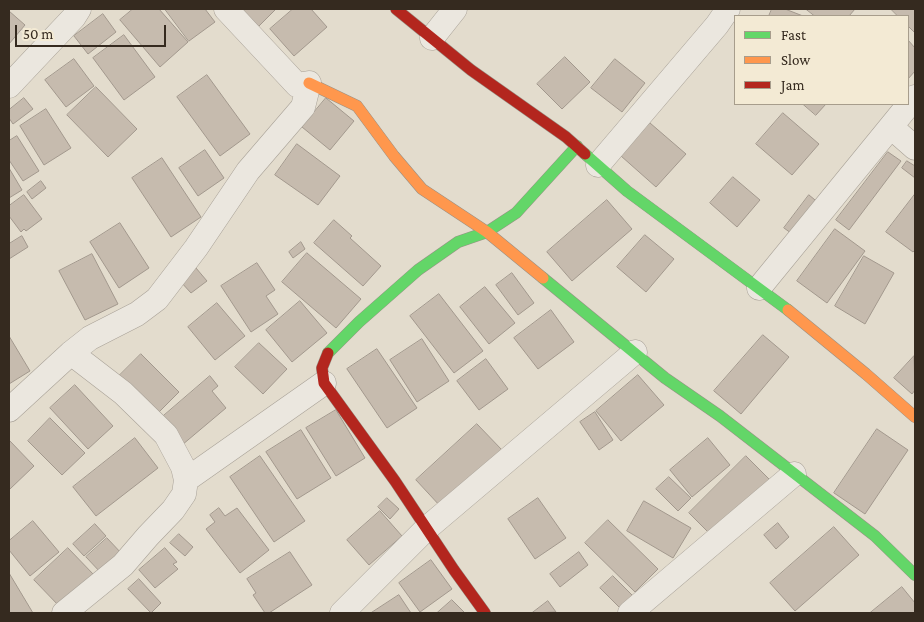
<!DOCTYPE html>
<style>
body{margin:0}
#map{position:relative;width:924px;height:622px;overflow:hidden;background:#e3dccd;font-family:"Crimson Pro",serif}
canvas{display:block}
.frame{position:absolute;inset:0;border:10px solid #352a1f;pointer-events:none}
.legend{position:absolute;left:734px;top:15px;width:175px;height:90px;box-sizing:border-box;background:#f3ead4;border:1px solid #a79d8c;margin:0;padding:6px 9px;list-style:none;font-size:15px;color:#352a1f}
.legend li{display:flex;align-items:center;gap:10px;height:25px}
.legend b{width:25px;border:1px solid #a79d8c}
.scale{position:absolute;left:15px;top:25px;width:151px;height:22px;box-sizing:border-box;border:2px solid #352a1f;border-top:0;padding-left:6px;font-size:15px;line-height:18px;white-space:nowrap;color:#352a1f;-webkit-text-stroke:4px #f3ead4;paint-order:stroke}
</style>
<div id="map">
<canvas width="924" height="622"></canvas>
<div class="frame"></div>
<ul class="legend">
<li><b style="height:6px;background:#63d668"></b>Fast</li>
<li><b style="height:6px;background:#ff974d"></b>Slow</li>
<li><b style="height:6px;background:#b3261e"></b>Jam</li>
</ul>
<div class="scale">50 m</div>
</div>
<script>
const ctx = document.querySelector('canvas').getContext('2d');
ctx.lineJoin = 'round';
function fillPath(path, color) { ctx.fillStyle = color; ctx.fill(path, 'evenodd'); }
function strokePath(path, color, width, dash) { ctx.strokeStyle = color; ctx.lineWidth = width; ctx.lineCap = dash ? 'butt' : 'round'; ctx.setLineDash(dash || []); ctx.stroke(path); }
const building = new Path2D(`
 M133,9h26l29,33 -28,25 -40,-47z
 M165,9h40l10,13 -26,19z
 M242,9h34l-17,17z
 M293,9h18l16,18 -33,29 -24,-27z
 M772,9h13l18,7h-34z
 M806,9h49l-6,7h-34z
 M891,9h24v24l-7,-7v-10h-10z
 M9,11l16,14 -16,19z
 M103,14l13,18 -28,22 -14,-18z
 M124,35l31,42 -31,23 -31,-42z
 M908,40l7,8v23l-7,8z
 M565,57l25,25 -28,27 -25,-25z
 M74,59l20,27 -28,21 -21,-27z
 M615,59l30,24 -23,29 -31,-24z
 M207,75l43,59 -30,22 -43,-59z
 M96,87l41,42 -29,28 -41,-42z
 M24,98l9,11 -20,15 -4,-6v-8z
 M326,98l28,23 -24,29 -28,-23z
 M803,104h23l-10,11z
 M46,109l25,39 -27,17 -24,-39z
 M783,113l36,31 -27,31 -36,-31z
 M650,123l36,31 -30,33 -35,-31z
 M17,136l22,35 -16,10 -14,-21v-19z
 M297,144l43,32 -22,29 -43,-30z
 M205,150l19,28 -26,18 -19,-28z
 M888,152l13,9 -52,69 -13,-10z
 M162,158l39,59 -30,20 -39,-59z
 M907,161l8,5v12l-13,-10z
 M9,168l13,22 -13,8z
 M733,177l27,23 -23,27 -27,-24z
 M41,181l5,7 -14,11 -5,-7z
 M915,194v56l-2,2 -27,-20z
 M24,195l18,24 -16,12 -2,-2 -3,3 -12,-16v-10z
 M809,195l11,9 -25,32 -11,-8z
 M607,200l25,29 -60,52 -25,-29z
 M334,220l18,16 -2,2 31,28 -18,20 -49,-43z
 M120,223l29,45 -30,20 -29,-46z
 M835,229l30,22 -38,52 -30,-22z
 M645,235l29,24 -28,33 -29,-25z
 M22,236l6,11 -19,12v-15z
 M301,242l4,7 -12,9 -4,-6z
 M307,253l54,46 -25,29 -54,-46z
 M92,254l26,50 -33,16 -26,-49z
 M864,256l30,17 -29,51 -30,-18z
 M257,263l18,27 -9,6 12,18 -27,18 -30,-46z
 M196,268l11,13 -16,12 -11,-12z
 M512,273l22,30 -16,12 -22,-30z
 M485,287l30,36 -26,21 -29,-37z
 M439,294l44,57 -29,22 -44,-57z
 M300,301l27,32 -35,29 -26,-32z
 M217,303l28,33 -30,24 -27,-33z
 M551,310l23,32 -36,27 -24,-31z
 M763,335l26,22 -48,57 -27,-23z
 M9,336l21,35 -21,13z
 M422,339l27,42 -32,21 -27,-42z
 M259,343l28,26 -24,25 -28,-27z
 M377,349l40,59 -30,20 -40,-59z
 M141,354l38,38 -26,26 -38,-38z
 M914,356l1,34 -3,4 -18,-16z
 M486,359l22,30 -29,21 -22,-29z
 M638,375l26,30 -43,36 -25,-30z
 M210,376l8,10 -6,5 14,17 -44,37 -22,-26z
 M75,385l38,41 -25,23 -38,-41z
 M336,410l29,48 -29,18 -30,-48z
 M595,412l18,28 -14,10 -19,-28z
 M50,418l35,35 -23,22 -34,-34z
 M477,424l25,26 -61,57 -25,-27z
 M877,429l31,21 -43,64 -31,-21z
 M301,430l30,48 -34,21 -31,-47z
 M135,438l23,30 -62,48 -23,-29z
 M708,438l22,27 -38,32 -22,-27z
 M9,440l25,26 -24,23 -1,-1z
 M260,456l45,65 -31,21 -44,-65z
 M746,456l25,25 -57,57 -25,-25z
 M669,477l22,21 -13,13 -22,-22z
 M387,498l12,11 -9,10 -12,-12z
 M538,498l28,40 -31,21 -27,-40z
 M644,501l47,27 -18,30 -46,-27z
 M219,508l6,8 12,-8 32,42 -29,23 -34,-44 9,-7 -5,-7z
 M380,511l22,25 -33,29 -22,-25z
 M608,520l50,49 -23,23 -50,-49z
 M33,521l26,31 -29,24 -21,-26v-9z
 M778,523l11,14 -13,12 -12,-14z
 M95,524l11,12 -22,20 -11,-12z
 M834,527l25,28 -64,56 -25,-28z
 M179,534l14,13 -8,9 -15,-13z
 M107,538l16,17 -21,19 -16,-17z
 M68,548l26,27 -34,32 -26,-27z
 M165,548l12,14 -4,2 5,5 -23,19 -16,-18z
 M290,552l22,33 -43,28h-4l-12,-18 3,-2 -9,-14z
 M579,552l9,13 -28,22 -10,-13z
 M431,560l21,29 -32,23 -21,-29z
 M9,573l24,40h-24z
 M613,576l21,21 -13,12 -21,-21z
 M139,579l22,24 -10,10 -23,-24z
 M902,587l13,16v10h-45z
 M399,595l12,18h-40z
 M452,600l13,13h-28z
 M548,601l8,11 -24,1z`);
fillPath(building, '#c6bbae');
strokePath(building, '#a2988d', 1);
const street = new Path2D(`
 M432,38l23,-29
 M9,86l65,-69 5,-8
 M891,127l24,21
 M598,165l119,-140 11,-16
 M759,288l156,-191
 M9,410l62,-57 19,-15 47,-24 20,-15 39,-51 52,-77 55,-64 6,-24 -12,2 -71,-76
 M186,480l138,-97
 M64,613l59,-48 25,-29 25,-26 11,-16 2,-14 -3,-13 -17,-32 -43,-42 -52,-40
 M342,613l84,-84 209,-177
 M630,613l164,-139`);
const fast = new Path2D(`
 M585,154l42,37 161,119
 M543,278l122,100 55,38 155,120 40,39
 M328,353l31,-31 59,-52 40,-28 29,-10 29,-19 61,-67`);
const slow = new Path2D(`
 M309,83l48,23 37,50 28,33 65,43 56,46
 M788,310l78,64 49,43`);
const jam = new Path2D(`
 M396,9l75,61 95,67 19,17
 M328,353l-6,15 2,15 71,98 59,89 31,43`);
strokePath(street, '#a8a197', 25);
strokePath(fast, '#989186', 12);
strokePath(slow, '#989186', 12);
strokePath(jam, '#989186', 12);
strokePath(street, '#ebe7df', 24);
strokePath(fast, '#63d668', 11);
strokePath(slow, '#ff974d', 11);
strokePath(jam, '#b3261e', 11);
</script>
